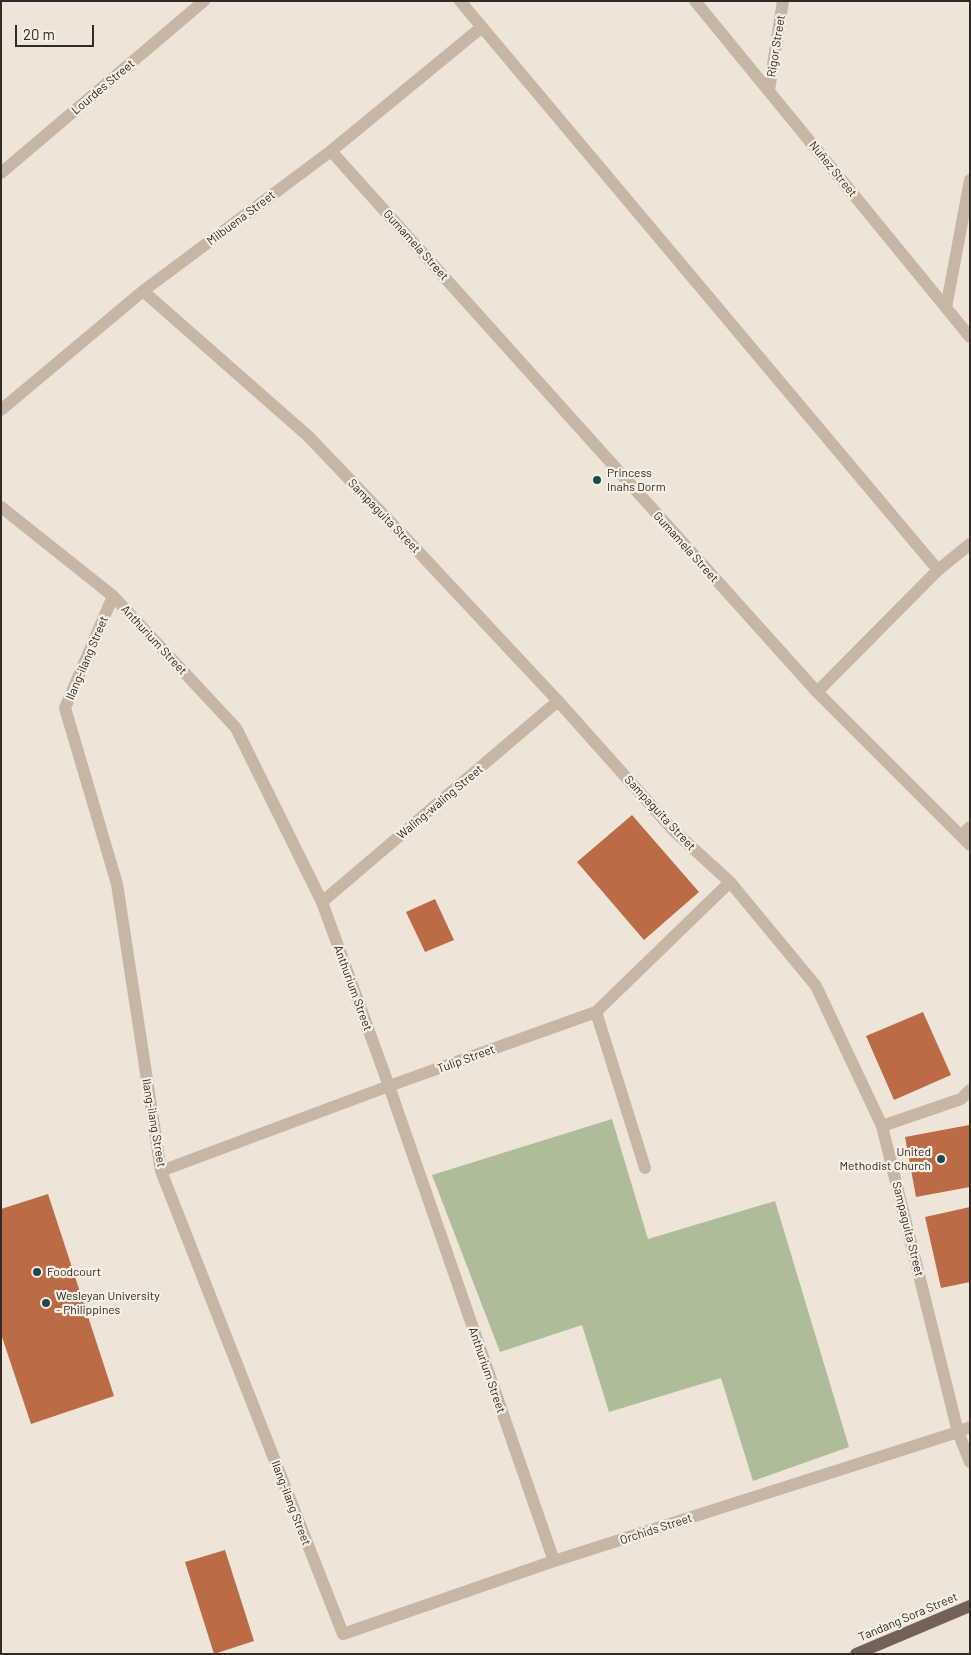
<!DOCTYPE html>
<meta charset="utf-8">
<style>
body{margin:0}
#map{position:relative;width:971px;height:1655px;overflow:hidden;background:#eee5d8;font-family:Barlow,sans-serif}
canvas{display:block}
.frame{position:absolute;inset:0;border:2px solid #312a25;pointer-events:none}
.scale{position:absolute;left:15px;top:25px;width:79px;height:22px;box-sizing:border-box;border:2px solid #312a25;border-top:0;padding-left:6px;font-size:15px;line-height:18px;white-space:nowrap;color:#312a25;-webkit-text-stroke:4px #f7efe3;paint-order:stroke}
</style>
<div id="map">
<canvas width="971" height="1655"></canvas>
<div class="frame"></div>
<div class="scale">20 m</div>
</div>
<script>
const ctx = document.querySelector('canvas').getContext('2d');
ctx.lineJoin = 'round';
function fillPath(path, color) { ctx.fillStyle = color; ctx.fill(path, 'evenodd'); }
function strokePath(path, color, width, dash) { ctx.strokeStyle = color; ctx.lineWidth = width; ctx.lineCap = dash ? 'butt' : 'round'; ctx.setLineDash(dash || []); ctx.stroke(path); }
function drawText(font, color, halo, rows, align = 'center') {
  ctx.font = font + ' Barlow,sans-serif'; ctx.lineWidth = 4.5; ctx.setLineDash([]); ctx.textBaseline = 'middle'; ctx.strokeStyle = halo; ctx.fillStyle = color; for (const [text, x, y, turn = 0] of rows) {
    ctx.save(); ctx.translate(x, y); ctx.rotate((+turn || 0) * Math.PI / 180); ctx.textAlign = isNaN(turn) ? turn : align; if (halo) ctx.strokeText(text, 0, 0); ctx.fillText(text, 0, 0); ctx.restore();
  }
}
fillPath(new Path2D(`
 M612,1119l36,120 127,-38 74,246 -96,34 -32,-103 -112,34 -27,-87 -82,27 -68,-177z`), '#aebc99');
fillPath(new Path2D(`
 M632,815l67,77 -55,48 -67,-78z
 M435,899l19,41 -29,12 -19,-40z
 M923,1012l28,63 -57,25 -28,-64z
 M969,1125l1,62 -54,10 -11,-60z
 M48,1194l66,202 -83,28 -30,-90v-125z
 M970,1207v75l-29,6 -16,-71z
 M225,1550l29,91 -40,13 -29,-92z`), '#bc6b47');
strokePath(new Path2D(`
 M460,1l478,569
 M695,1l275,336
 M769,90l14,-89
 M331,151l486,541 153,153
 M1,173l203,-172
 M143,291l165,145 90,94 160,171 116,130 56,51 86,104 66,140 76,306 12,30
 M946,308l24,-128
 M1,410l142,-119 188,-140 151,-124
 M1,507l112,89 123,132 86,174 67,184 165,475
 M113,596l-48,112 52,176 44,287 182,463 211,-73 404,-129 12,-5
 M817,692l121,-122 32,-26
 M961,836l9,-9
 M322,902l236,-201
 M596,1012l49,156
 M882,1126l79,-27 9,-9
 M161,1171l228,-85 207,-74 134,-130`), '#c5b6a5', 12);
strokePath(new Path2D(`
 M856,1654l114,-48`), '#726257', 12);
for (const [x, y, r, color] of [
 [597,480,5,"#1f494f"],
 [941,1159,5,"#1f494f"],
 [37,1272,5,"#1f494f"],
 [46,1303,5,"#1f494f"]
]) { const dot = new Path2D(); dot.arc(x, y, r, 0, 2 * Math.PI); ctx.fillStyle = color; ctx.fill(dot); strokePath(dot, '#f7efe3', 2); }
drawText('12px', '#312a25', '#f7efe3', [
 ["Rigor Street",776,46,-81],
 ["Lourdes Street",103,87,-40],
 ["Nuñez Street",833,169,51],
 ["Milbuena Street",241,218,-37],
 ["Gumamela Street",416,245,48],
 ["Sampaguita Street",384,516,46],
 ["Gumamela Street",686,547,48],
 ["Anthurium Street",154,640,47],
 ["Ilang-ilang Street",87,658,-67],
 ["Waling-waling Street",440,802,-40],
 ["Sampaguita Street",660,813,47],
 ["Anthurium Street",353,988,70],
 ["Tulip Street",466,1059,-20],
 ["Ilang-ilang Street",154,1123,80],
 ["Sampaguita Street",908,1229,76],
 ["Anthurium Street",487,1370,71],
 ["Ilang-ilang Street",291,1503,69],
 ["Orchids Street",656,1529,-18],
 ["Tandang Sora Street",908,1617,-23]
]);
drawText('12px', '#312a25', '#f7efe3', [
 ["Princess",607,473],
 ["Inahs Dorm",607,487],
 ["United",931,1152,"right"],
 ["Methodist Church",931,1166,"right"],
 ["Foodcourt",47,1272],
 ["Wesleyan University",56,1296],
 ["- Philippines",56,1310]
], 'left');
</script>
